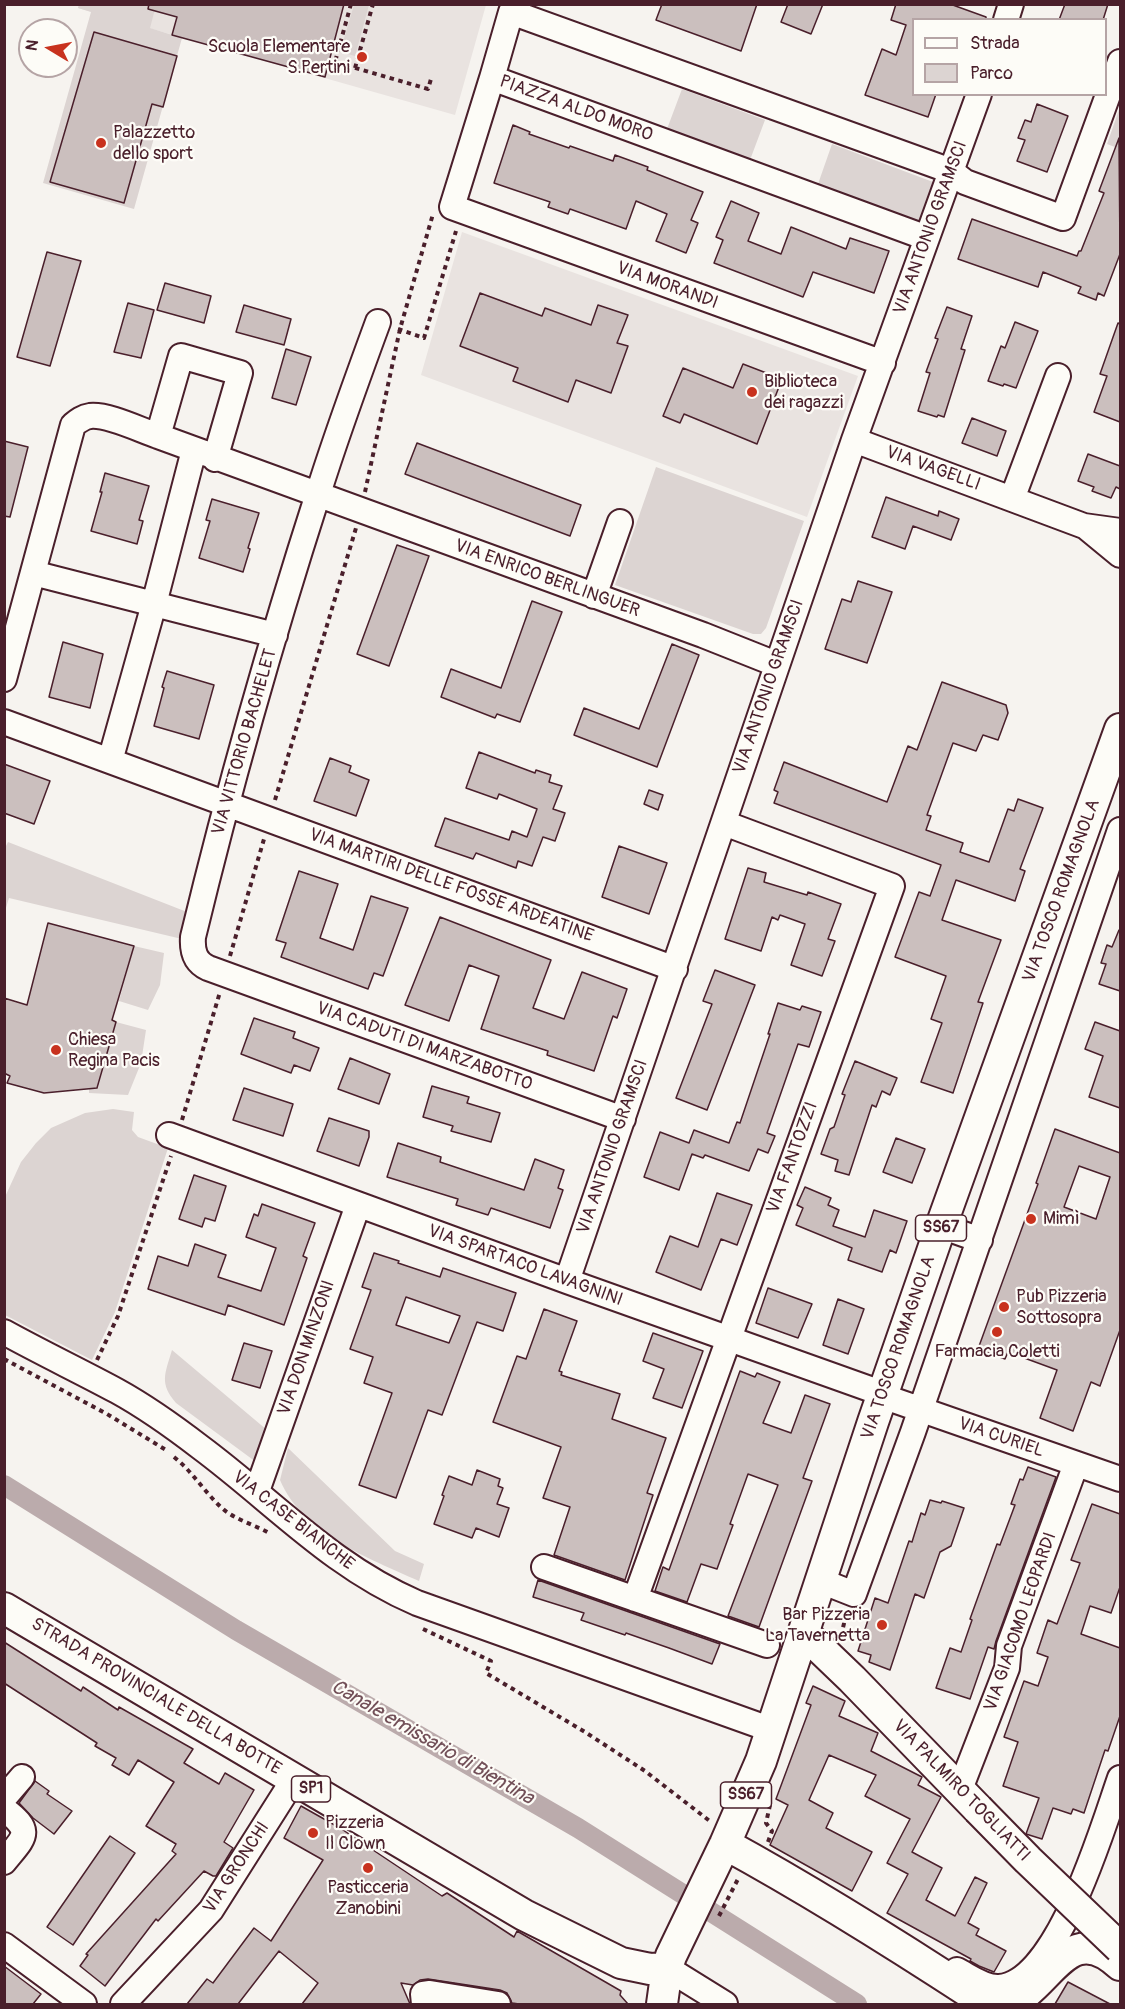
<!DOCTYPE html>
<meta charset="utf-8">
<style>
body{margin:0}
#map{position:relative;width:1125px;height:2009px;overflow:hidden;background:#f6f3ef;font-family:Pangolin,sans-serif}
canvas{display:block}
.frame{position:absolute;inset:0;border:6px solid #4a1f2b;pointer-events:none}
.legend{position:absolute;left:912px;top:18px;width:195px;height:78px;box-sizing:border-box;background:#fdfcf7;border:2px solid #b5a4a5;margin:0;padding:8px 10px;list-style:none;font-size:18px;color:#4a1f2b}
.legend li{display:flex;align-items:center;gap:12px;height:30px}
.legend b{width:30px;border:2px solid #b5a4a5}
.north{position:absolute;left:18px;top:18px;width:60px;height:60px;box-sizing:border-box;background:#fdfcf7;border:2px solid #b5a4a5;border-radius:50%;rotate:280deg;font-size:16px;font-weight:700;line-height:24px;text-align:center;color:#4a1f2b}
.north::after{content:'';display:block;margin:auto;width:21px;height:27px;background:#c8321e;clip-path:polygon(50% 0,100% 100%,50% 72%,0 100%)}
</style>
<div id="map">
<canvas width="1125" height="2009"></canvas>
<div class="frame"></div>
<ul class="legend">
<li><b style="height:8px;background:#fdfcf7"></b>Strada</li>
<li><b style="height:16px;background:#dcd4d2"></b>Parco</li>
</ul>
<div class="north">N</div>
</div>
<script>
const ctx = document.querySelector('canvas').getContext('2d');
ctx.lineJoin = 'round';
function fillPath(path, color) { ctx.fillStyle = color; ctx.fill(path, 'evenodd'); }
function strokePath(path, color, width, dash) { ctx.strokeStyle = color; ctx.lineWidth = width; ctx.lineCap = dash ? 'butt' : 'round'; ctx.setLineDash(dash || []); ctx.stroke(path); }
function drawText(font, color, halo, rows, align = 'center') {
  ctx.font = font + ' Pangolin,sans-serif'; ctx.lineWidth = 4.5; ctx.setLineDash([]); ctx.textBaseline = 'middle'; ctx.strokeStyle = halo; ctx.fillStyle = color; for (const [text, x, y, turn = 0] of rows) {
    ctx.save(); ctx.translate(x, y); ctx.rotate((+turn || 0) * Math.PI / 180); ctx.textAlign = isNaN(turn) ? turn : align; if (halo) ctx.strokeText(text, 0, 0); ctx.fillText(text, 0, 0); ctx.restore();
  }
}
fillPath(new Path2D(`
 M79,4l407,1 -31,110 -377,-107z
 M462,232l396,144 -51,141 -386,-142z`), '#e9e3e0');
fillPath(new Path2D(`
 M79,5h77l-6,23 32,10 -48,171 -91,-26 48,-171 -13,-4z
 M354,5h15l-14,51 -15,-4z
 M682,89l83,31 -15,40 -83,-31z
 M1120,107v42l-13,-5z
 M832,144l101,38 -14,40 -101,-38z
 M656,467l148,54 -38,107 -5,6h-8l-138,-49z
 M8,842l179,70 -5,27 -173,-41 -4,13 -1,-61z
 M134,946l30,7 -4,32 -12,25 -29,-9z
 M116,1022l30,8 -5,33 -13,32 -39,-2v-4l9,-1z
 M113,1109l21,3 -2,18 6,7 30,11 -53,164 -23,48 -87,-45v-118l16,-35 15,-19 15,-15 34,-15z
 M172,1350l95,80 -11,32 -80,-59c-17,-20 -11,-29 -4,-53z
 M288,1448l107,103 29,13 -5,17c-51,-23 -116,-47 -139,-101z`), '#dcd4d2');
strokePath(new Path2D(`
 M4,1485l232,145 342,198 279,176`), '#bbabac', 20);
const building = new Path2D(`
 M149,4h195l-19,73 -153,-42 5,-18 -29,-8z
 M662,4h95l-16,47 -85,-31z
 M788,4h35l-12,30 -30,-12z
 M896,4h54l36,13v3h-72v74h22l-8,23 -63,-22 17,-46 14,6 10,-30 -15,-5z
 M1065,4h43l-5,16h-44z
 M94,32l83,24 -14,51 -11,-3 -28,99 -74,-21z
 M1037,104l31,12 -21,56 -30,-11 8,-21 -7,-2 7,-18 6,2z
 M513,125l17,7 -1,2 40,14 1,-2 43,15 2,-6 33,12 -1,3 56,22 -12,28 7,3 -12,30 -30,-12 11,-27 -31,-13 -10,28 -56,-20 -2,5 -20,-7 2,-5 -56,-19z
 M1119,138l1,116 -16,42 -6,-3 -2,7 -18,-7 3,-6 -38,-15 -5,15 -80,-28 14,-40 105,37 2,-5h2l23,-58 -5,-2z
 M731,201l28,12 -11,28 33,13 10,-27 55,22 4,-11 39,13 -15,42 -61,-21 -10,25 -89,-34 9,-23 -7,-3z
 M47,252l34,9 -31,105 -33,-9z
 M165,283l46,13 -7,27 -47,-13z
 M480,293l62,23 3,-8 46,17 7,-20 30,10 -11,28 11,3 -17,47 -35,-13 -8,22 -55,-21 5,-13 -58,-22z
 M128,303l26,7 -13,48 -27,-6z
 M244,305l47,14 -7,26 -48,-13z
 M947,307l25,9 -11,33 4,1 -21,67 -6,-2 -1,2 -19,-6 12,-38 -4,-1 12,-33 -3,-1z
 M1015,322l23,9 -22,57 -12,-4 -1,2 -15,-5 13,-35 4,2z
 M1118,323l2,1v98l-26,-10 13,-36 -7,-2z
 M286,349l25,8 -15,48 -24,-7z
 M743,364l39,15 -25,65 -73,-30 -4,9 -17,-7 20,-48 50,20z
 M972,418l34,13 -9,25 -35,-13z
 M4,441l24,6 -18,70 -6,-1z
 M417,443l164,62 -11,31 -165,-62z
 M1088,454l32,12v23l-4,-2 -5,11 -19,-7 2,-4 -16,-6z
 M105,473l44,13 -10,34 4,1 -6,23 -46,-13 11,-39h-2z
 M886,497l52,19 1,-5 20,8 -8,21 -38,-14 -8,23 -33,-12z
 M212,499l47,14 -11,35 2,1 -7,23 -44,-14 11,-37 -4,-1z
 M397,545l32,11 -40,110 -32,-12z
 M858,581l34,11 -25,71 -42,-14 17,-50 9,3z
 M532,601l30,11 -42,110 -23,-8 -2,4 -54,-21 10,-28 50,19z
 M63,642l40,12 -13,54 -41,-11z
 M672,644l27,11 -42,112 -83,-32 10,-27 55,21z
 M167,671l47,14 -15,54 -45,-13 10,-38 -2,-1z
 M942,682l64,23 2,8 -10,27 -15,-5 -7,16 -23,-8 -26,72 4,1 -5,14 37,13 -3,9 29,10 19,-53 6,2 4,-12 25,9 -23,61 5,2 -10,30 -59,-21 -14,40 59,20 -23,62 5,1 -30,90 -32,-11 21,-59 -11,-4 15,-43 -51,-19 24,-65 11,4 11,-31 -167,-62 4,-11 -4,-2 10,-28 103,40 21,-56 9,4z
 M479,752l56,21 1,-3 15,5 -2,7 13,4 -9,23 12,4 -10,28 -12,-4 -11,29 -14,-5 -2,7 -40,-15 -3,6 -38,-13 10,-28 64,22 3,-9 15,6 10,-28 -38,-15 -2,5 -31,-11z
 M330,758l21,8 -2,6 20,8 -13,36 -42,-15z
 M4,764l46,17 -16,43 -30,-11z
 M649,790l14,5 -5,15 -14,-6z
 M619,846l48,17 -18,51 -47,-17z
 M748,868l18,5 -2,9 43,13 1,-3 33,12 -13,35 7,2 -13,35 -31,-11 14,-41 -25,-9 -2,5 -6,-3 -11,34 -36,-12z
 M299,871l39,13 -18,54 33,12 18,-54 37,12 -25,68 -9,-3 -6,16 -87,-32 5,-14 -10,-3z
 M440,917l111,43 -18,48 31,11 18,-47 45,17 -10,29 -4,-2 -19,55 -47,-16 1,-4 -67,-22 18,-53 -30,-11 -20,56 -44,-16z
 M48,923l86,23 -22,74 4,2 -19,66 -53,5 -37,-10 3,-7 -6,-3v-75l23,7z
 M1119,930h1v61l-21,-7 7,-20 -5,-1 6,-18 5,2z
 M715,970l40,15 -48,125 -31,-12 36,-94 -9,-3z
 M778,1003l22,7 2,-4 19,6 -12,35 -11,-3 -31,89 8,3 -7,17 -10,-4 -9,22 -44,-16 -2,3 -11,-4 -13,36 -35,-13 16,-45 29,11 5,-13 35,13 8,-21 3,1 30,-89h-2z
 M254,1018l41,14 -2,6 26,10 -9,23 -16,-6 -3,8 -50,-19z
 M1095,1022l25,9v77l-31,-11 14,-41 -18,-7z
 M350,1058l40,16 -11,30 -41,-15z
 M855,1061l42,17 -7,17 -8,-4 -6,16 -4,-2 -23,70 -14,-4 3,-11 -17,-6 9,-25 4,-2 11,-32 -3,-1z
 M432,1086l37,11 -2,6 33,10 -9,29 -40,-11 2,-5 -30,-9z
 M244,1088l49,16 -10,32 -50,-16z
 M329,1118l40,13v6l-10,29 -42,-15z
 M1055,1129l65,24v177l-20,56 -9,-4 -18,49 -33,-13 17,-48 -49,-18 -3,7 -27,-10 60,-165 -2,-1zM1079,1166l31,11 -14,42 -32,-12z
 M896,1138l29,11 -13,34 -29,-11z
 M398,1143l43,14 -1,5 84,28 11,-31 29,11 -6,18 5,2 -13,38 -59,-20 -3,7 -32,-10 2,-6 -71,-22z
 M194,1175l32,11 -11,35 -10,-3 -3,9 -23,-8z
 M805,1187l26,11 -3,7 11,5 -6,16 32,11 9,-27 33,11 -11,32 -6,-3 -8,22 -34,-12 4,-12 -56,-23 7,-17 -6,-3z
 M717,1193l35,12 -15,40 -16,-6 -20,51 -45,-18 14,-36 28,11z
 M262,1204l53,19 -12,33 4,2 -23,67 -56,-20 -3,10 -77,-26 10,-33 30,10 7,-22 31,11 -8,22 43,14 15,-43 -30,-11 8,-23 4,2z
 M374,1253l25,8 -1,2 42,14 3,-9 73,25 -13,38 -26,-9 -35,93 -14,-5 -32,88 -37,-13 33,-92 -28,-10 9,-26 -23,-8 21,-59 -9,-3zM406,1297l54,19 -11,27 -53,-18z
 M768,1288l44,16 -14,34 -42,-15z
 M838,1299l26,10 -16,45 -25,-9z
 M544,1309l33,12 -18,50 3,1 -1,3 59,19 -8,25 54,19 -19,55 6,2 -28,85 -71,-25 16,-48 -27,-9 18,-51 -68,-25 24,-66 9,3z
 M653,1333l50,18 -21,57 -29,-10 11,-29 -21,-8z
 M244,1343l28,8 -12,37 -28,-8z
 M740,1371l15,6 2,-4 23,9 -17,41 28,10 14,-38 25,9 -27,74 9,3 -53,146 -31,-11 50,-131 -30,-11 -18,50 3,1 -16,44 -16,-5 -14,38 -32,-11 8,-24 6,3z
 M1028,1467l28,10 -60,164 -2,8 -6,-2 -18,52 -34,-11 14,-40 11,4 11,-32 -2,-1 27,-75 3,1 15,-40 -4,-1 9,-25 3,1z
 M477,1470l23,9 -2,7 5,2 -6,16 12,4 -10,29 -23,-9 -4,10 -38,-14 10,-28 -2,-1 7,-19 23,9z
 M930,1500l11,3 1,-2 22,7 -13,38 -11,6 -16,46 -9,-4 -25,76 -21,-8 2,-7 -13,-4 17,-53 13,5 21,-62 3,1 9,-29 4,2z
 M1092,1504l28,10v73l-9,26 -21,-7 -9,28 39,14v68l-12,35 -3,-1 -21,63 -11,-4 -2,5 -18,-6 -11,31 -16,-5 13,-36 -36,-12 15,-44 -14,-5 20,-56 14,5 10,-29 -11,-4 11,-33 9,4 23,-61 -9,-3z
 M538,1580l182,64 -8,20 -43,-16 -43,-15 -1,2 -44,-15 3,-7 -51,-16z
 M4,1642l77,49 2,-4 35,23 1,-3 74,42 -9,14 35,21 6,-11 29,17 -30,52 9,6 -17,28h-3l-9,-5 -46,50 -2,-2 -51,67 -25,-20 8,-11 -2,-1 90,-100 -4,-3 4,-7 -30,-18 28,-44 -36,-22 -9,15 -17,-10 4,-7 -21,-12 2,-3 -93,-60z
 M813,1686l32,15 -6,15 39,17 -7,18 51,26 -4,8 23,12 -29,55 30,16 -16,32 29,16 20,-39 12,6 -19,40 11,6 -3,6 30,16 -12,21 -15,-6 -9,-5 1,-2 -84,-46 21,-39 -21,-11 23,-44 -45,-23 11,-21 -47,-20 -20,45 24,13 -7,15 46,24 -20,39 -82,-46 18,-40 -12,-6 35,-94 -5,-2z
 M35,1781l14,10 -2,3 25,17 -18,23 -21,-16 -14,-15z
 M301,1806l39,22 102,68 5,-3 67,44 3,-6 104,60 -1,4 8,9h-109l-7,-1 -5,-10 -7,-3 -72,-11 -8,1 -7,5 -12,-2 9,21h-108l16,-21 -39,-32 -41,53h-51l20,-25 6,4 41,-55 17,13 52,-81 -39,-22z
 M110,1836l25,17 -62,92 -26,-18z
 M4,1966l37,28 -8,10h-29z
 M1068,1982l42,22h-55z`);
fillPath(building, '#cbbfbe');
strokePath(building, '#4a1f2b', 1.5);
const minor = new Path2D(`
 M1006,20l5,-16
 M492,78l-40,129 431,156
 M927,238l-435,-160 19,-66 440,159 14,11 98,36 57,-156
 M378,322c-21,57 -42,114 -60,172 -47,146 -89,294 -125,443 -1,14 2,25 15,31l415,151
 M158,436l23,-80 59,17 -25,86
 M854,440l230,86 36,5
 M1012,499l46,-123
 M1086,527l34,28
 M33,573l242,62
 M594,596l26,-74
 M4,679l69,-254c5,-4 10,-8 17,-9 18,-2 50,14 68,20l545,199 73,29
 M4,722l671,247
 M110,761l44,-157 40,-154
 M169,1135l398,146 303,108 12,7 238,83
 M941,1226l39,14
 M567,1281l287,-841 125,-346
 M4,1332c38,21 76,39 113,59 29,16 57,36 83,56 74,55 131,119 217,156l355,127
 M257,1491l101,-286
 M544,1567l223,78
 M821,1581l33,13 59,-162 207,-602
 M635,1599l257,-713 -168,-63
 M964,1779l43,-111 2,-22 67,-182
 M4,1798l18,-21
 M4,1809c30,23 21,27 0,53
 M4,1945l80,59
 M667,1968l58,36
 M957,1970c12,6 27,18 42,17 59,-4 104,-161 121,-209
 M123,2004l88,-94 83,-131
 M424,2004l-1,-10 7,-1 68,11`);
const major = new Path2D(`
 M4,1608l520,307 97,48 29,6 17,-1
 M804,1633l48,46 126,130
 M725,1844c88,48 172,101 256,156l13,4
 M662,2004l5,-36 4,-12 54,-112 36,-83 112,-339 68,-196 179,-497
 M1007,2004c43,-15 60,-88 113,-39`);
strokePath(minor, '#4a1f2b', 28);
strokePath(major, '#4a1f2b', 34);
strokePath(new Path2D(`
 M351,4l-16,58 93,27 3,-10
 M355,68l18,-64
 M398,329l26,9 32,-107
 M365,492l35,-163 33,-115
 M275,800l81,-272
 M230,956l34,-117
 M182,1120l38,-128
 M4,1359l103,55 59,36
 M97,1360l21,-44 53,-160
 M174,1457c19,15 31,36 49,52 13,11 32,16 46,24
 M423,1629l68,32 -5,12 99,59 60,39 66,51
 M841,1636l6,-25
 M768,1842l4,-11 -6,-8 4,-18
 M719,1916l20,-39`), '#4a1f2b', 4, [4.5, 4.5]);
strokePath(minor, '#fdfcf7', 24);
strokePath(major, '#fdfcf7', 30);
const majorBridge = new Path2D(`
 M978,1809l50,51 92,88`);
strokePath(majorBridge, '#4a1f2b', 34, []);
strokePath(majorBridge, '#fdfcf7', 30);
for (const [x, y, r, color] of [
 [362,57,6,"#c8321e"],
 [101,143,6,"#c8321e"],
 [752,392,6,"#c8321e"],
 [56,1050,6,"#c8321e"],
 [1031,1219,6,"#c8321e"],
 [1004,1307,6,"#c8321e"],
 [997,1332,6,"#c8321e"],
 [882,1625,6,"#c8321e"],
 [313,1833,6,"#c8321e"],
 [368,1868,6,"#c8321e"]
]) { const dot = new Path2D(); dot.arc(x, y, r, 0, 2 * Math.PI); ctx.fillStyle = color; ctx.fill(dot); strokePath(dot, '#fdfcf7', 2); }
for (const [x, y, w] of [
 [941,1228,51],
 [311,1789,39],
 [746,1795,51]
]) { const box = new Path2D(); box.roundRect(x - w / 2, y - 13, w, 26, 4.5); ctx.fillStyle = '#fdfcf7'; ctx.fill(box); strokePath(box, '#4a1f2b', 1.5); }
drawText('bold 16px', '#4a1f2b', null, [
 ["SS67",941,1228],
 ["SP1",311,1789],
 ["SS67",746,1795]
]);
drawText('18px', '#4a1f2b', '#fdfcf7', [
 ["Scuola Elementare",350,47,"right"],
 ["S.Pertini",350,68,"right"],
 ["Palazzetto",113,133],
 ["dello sport",113,154],
 ["Biblioteca",764,382],
 ["dei ragazzi",764,403],
 ["Chiesa",68,1040],
 ["Regina Pacis",68,1061],
 ["Mimì",1043,1219],
 ["Pub Pizzeria",1016,1297],
 ["Sottosopra",1016,1318],
 ["Farmacia Coletti",997,1352,"center"],
 ["Bar Pizzeria",870,1615,"right"],
 ["La Tavernetta",870,1636,"right"],
 ["Pizzeria",325,1823],
 ["Il Clown",325,1844],
 ["Pasticceria",368,1888,"center"],
 ["Zanobini",368,1909,"center"]
], 'left');
drawText('18px', '#4a1f2b', '#fdfcf7', [
 ["PIAZZA ALDO MORO",576,109,20],
 ["VIA ANTONIO GRAMSCI",931,228,-70],
 ["VIA MORANDI",667,286,20],
 ["VIA VAGELLI",933,469,20],
 ["VIA ENRICO BERLINGUER",547,579,20],
 ["VIA ANTONIO GRAMSCI",769,687,-71],
 ["VIA VITTORIO BACHELET",245,742,-74],
 ["VIA MARTIRI DELLE FOSSE ARDEATINE",451,886,20],
 ["VIA TOSCO ROMAGNOLA",1062,891,-70],
 ["VIA CADUTI DI MARZABOTTO",424,1047,20],
 ["VIA ANTONIO GRAMSCI",613,1147,-71],
 ["VIA FANTOZZI",793,1158,-70],
 ["VIA SPARTACO LAVAGNINI",525,1266,20],
 ["VIA DON MINZONI",307,1348,-71],
 ["VIA TOSCO ROMAGNOLA",899,1348,-71],
 ["VIA CURIEL",1001,1438,19],
 ["VIA CASE BIANCHE",293,1521,38],
 ["VIA GIACOMO LEOPARDI",1021,1622,-71],
 ["STRADA PROVINCIALE DELLA BOTTE",156,1697,31],
 ["VIA PALMIRO TOGLIATTI",961,1791,46],
 ["VIA GRONCHI",237,1868,-57]
]);
drawText('italic 20px', '#725058', '#fdfcf7', [
 ["Canale emissario di Bientina",432,1743,30]
]);
</script>
